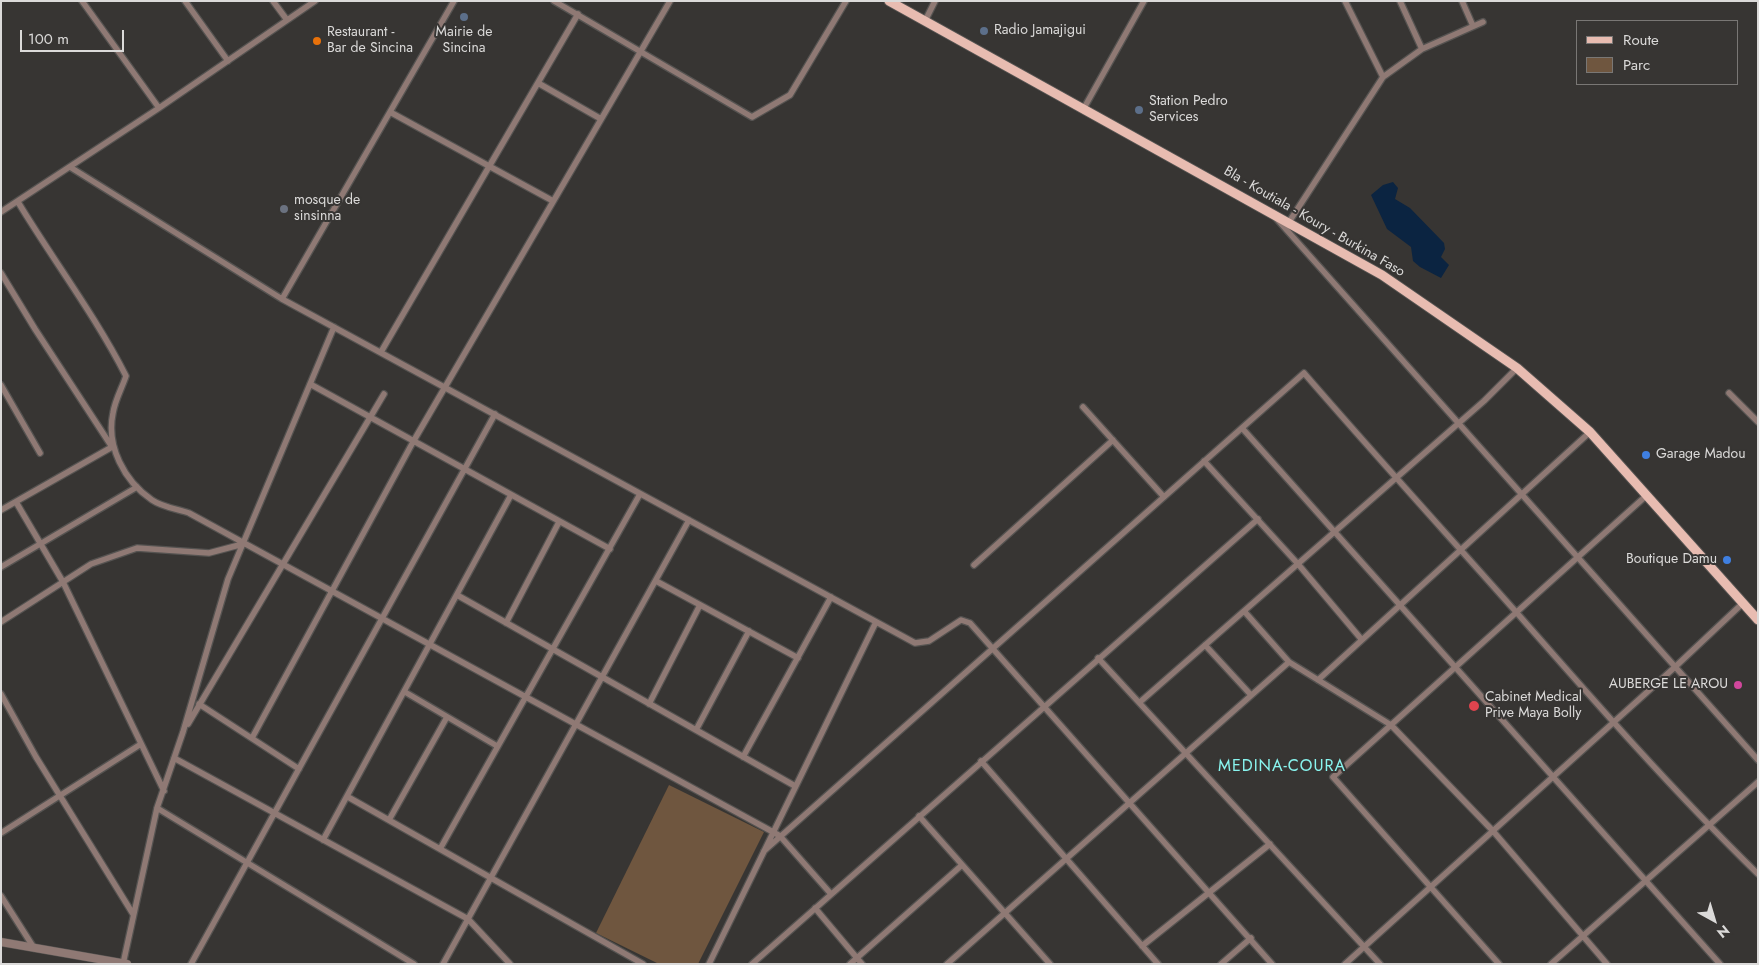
<!DOCTYPE html>
<style>
body{margin:0}
#map{position:relative;width:1759px;height:965px;overflow:hidden;background:#373533;font-family:Jost,sans-serif}
canvas{display:block}
.frame{position:absolute;inset:0;border:2px solid #dbdad9;pointer-events:none}
.legend{position:absolute;left:1576px;top:20px;width:162px;height:65px;box-sizing:border-box;background:#373533;border:1px solid #797775;margin:0;padding:6px 9px;list-style:none;font-size:15px;color:#dbdad9}
.legend li{display:flex;align-items:center;gap:10px;height:25px}
.legend b{width:25px;border:1px solid #797775}
.north{position:absolute;left:1689px;top:895px;width:50px;height:50px;-webkit-text-stroke:4px #373533;paint-order:stroke;rotate:141deg;font-size:14px;font-weight:700;line-height:20px;text-align:center;color:#dbdad9}
.north::after{content:'';display:block;margin:auto;width:18px;height:22px;background:#dbdad9;clip-path:polygon(50% 0,100% 100%,50% 72%,0 100%)}
.scale{position:absolute;left:20px;top:30px;width:104px;height:22px;box-sizing:border-box;border:2px solid #dbdad9;border-top:0;padding-left:6px;font-size:15px;line-height:18px;white-space:nowrap;color:#dbdad9;-webkit-text-stroke:4px #373533;paint-order:stroke}
</style>
<div id="map">
<canvas width="1759" height="965"></canvas>
<div class="frame"></div>
<ul class="legend">
<li><b style="height:6px;background:#e8bcb1"></b>Route</li>
<li><b style="height:14px;background:#6f563f"></b>Parc</li>
</ul>
<div class="north">N</div>
<div class="scale">100 m</div>
</div>
<script>
const ctx = document.querySelector('canvas').getContext('2d');
ctx.lineJoin = 'round';
function fillPath(path, color) { ctx.fillStyle = color; ctx.fill(path, 'evenodd'); }
function strokePath(path, color, width, dash) { ctx.strokeStyle = color; ctx.lineWidth = width; ctx.lineCap = dash ? 'butt' : 'round'; ctx.setLineDash(dash || []); ctx.stroke(path); }
function drawText(font, color, halo, rows, align = 'center') {
  ctx.font = font + ' Jost,sans-serif'; ctx.lineWidth = 4; ctx.setLineDash([]); ctx.textBaseline = 'middle'; ctx.strokeStyle = halo; ctx.fillStyle = color; for (const [text, x, y, turn = 0] of rows) {
    ctx.save(); ctx.translate(x, y); ctx.rotate((+turn || 0) * Math.PI / 180); ctx.textAlign = isNaN(turn) ? turn : align; if (halo) ctx.strokeText(text, 0, 0); ctx.fillText(text, 0, 0); ctx.restore();
  }
}
fillPath(new Path2D(`
 M669,785l95,47 -66,132h-39l-63,-31z`), '#6f563f');
fillPath(new Path2D(`
 M1393,182l5,6 -3,11 15,9 34,35 1,6 -4,8 8,8 -8,13 -21,-11 -7,-6 -2,-14 -24,-18 -16,-34 12,-10z`), '#0b2441');
const minor = new Path2D(`
 M82,1l77,107
 M185,1l43,60
 M273,1l14,19
 M554,1l198,116 38,-22 56,-94
 M1345,1l38,76
 M1400,1l22,48
 M1462,1l11,25
 M925,21l10,-20
 M538,83l63,36
 M1084,108l60,-107
 M390,112l163,89
 M70,167l212,132 633,344 14,-2 32,-21 9,3 302,341
 M18,202c35,58 77,113 108,174 -4,12 -11,24 -13,37 -7,33 11,68 39,87 10,7 25,9 37,13l584,319 7,4 51,58
 M1,212l158,-104 156,-107
 M1276,218l482,542
 M1289,222l94,-145 39,-28 61,-27
 M1,273l34,56 77,118 -111,63
 M282,299l172,-298
 M381,352l197,-338
 M310,384l300,165
 M1,385l39,68
 M1729,393l29,29
 M1083,407l81,90
 M1242,428l478,536
 M1204,461l94,103 64,76
 M16,502l47,80 101,209
 M974,565l139,-125
 M1,567l136,-80
 M656,581l142,77
 M457,595l338,191
 M1,622l90,-58 46,-16 72,5 34,-9
 M506,623l53,-101
 M1205,645l46,50
 M1098,658l282,306
 M1289,662l102,63 102,106 114,133
 M1318,680l272,-248
 M405,692l92,54
 M1,694l35,63 97,157
 M1140,702l344,-301 33,-33
 M199,704l100,65
 M649,704l51,-99
 M188,724l196,-330
 M696,730l53,-99
 M252,738l161,-296 257,-441
 M743,757l88,-160
 M174,758l294,161 42,45
 M981,761l177,203
 M348,797l295,167
 M157,808l257,156
 M919,816l131,148
 M389,820l58,-103
 M1,833l140,-89
 M323,840l188,-345
 M440,849l200,-355
 M764,851l540,-478c70,81 142,160 213,240 78,89 156,178 241,261
 M1,896l33,52
 M815,908l47,56
 M1142,946l128,-102
 M123,964l34,-156 26,-76 45,-153 106,-252
 M191,964l304,-550
 M443,964l246,-444
 M709,964l167,-342
 M752,964l506,-445
 M850,964l112,-99
 M947,964l342,-302 -45,-51
 M1221,964l30,-26
 M1345,964l330,-297 68,-64
 M1499,964l-166,-187 314,-282
 M1551,964l207,-182`);
const tertiary = new Path2D(`
 M1,942l126,22`);
const primary = new Path2D(`
 M889,1l493,274 135,93 73,64 168,188`);
strokePath(minor, '#555351', 8);
strokePath(tertiary, '#555351', 9);
strokePath(primary, '#555351', 11);
strokePath(minor, '#8f7974', 5.5);
strokePath(tertiary, '#8f7974', 8);
strokePath(primary, '#e8bcb1', 9);
for (const [x, y, r, color] of [
 [464,17,5,"#5c6f8a"],
 [984,31,5,"#5c6f8a"],
 [317,41,5,"#e8710a"],
 [1139,110,5,"#5c6f8a"],
 [284,209,5,"#6b7280"],
 [1646,455,5,"#3f7fe0"],
 [1727,560,5,"#3f7fe0"],
 [1738,685,5,"#d1479c"],
 [1474,706,6,"#e0444e"]
]) { const dot = new Path2D(); dot.arc(x, y, r, 0, 2 * Math.PI); ctx.fillStyle = color; ctx.fill(dot); strokePath(dot, '#373533', 2); }
drawText('14px', '#dbdad9', '#373533', [
 ["Radio Jamajigui",994,31],
 ["Restaurant -",327,33],
 ["Bar de Sincina",327,49],
 ["Mairie de",464,33,"center"],
 ["Sincina",464,49,"center"],
 ["Station Pedro",1149,102],
 ["Services",1149,118],
 ["mosque de",294,201],
 ["sinsinna",294,217],
 ["Garage Madou",1656,455],
 ["Boutique Damu",1717,560,"right"],
 ["AUBERGE LE AROU",1728,685,"right"],
 ["Cabinet Medical",1485,698],
 ["Prive Maya Bolly",1485,714]
], 'left');
drawText('14px', '#dbdad9', '#373533', [
 ["Bla - Koutiala - Koury - Burkina Faso",1314,222,30]
]);
ctx.letterSpacing = '1px';
drawText('16px', '#89f5ef', '#373533', [
 ["MEDINA-COURA",1282,767]
]);
ctx.letterSpacing = '0px';
</script>
